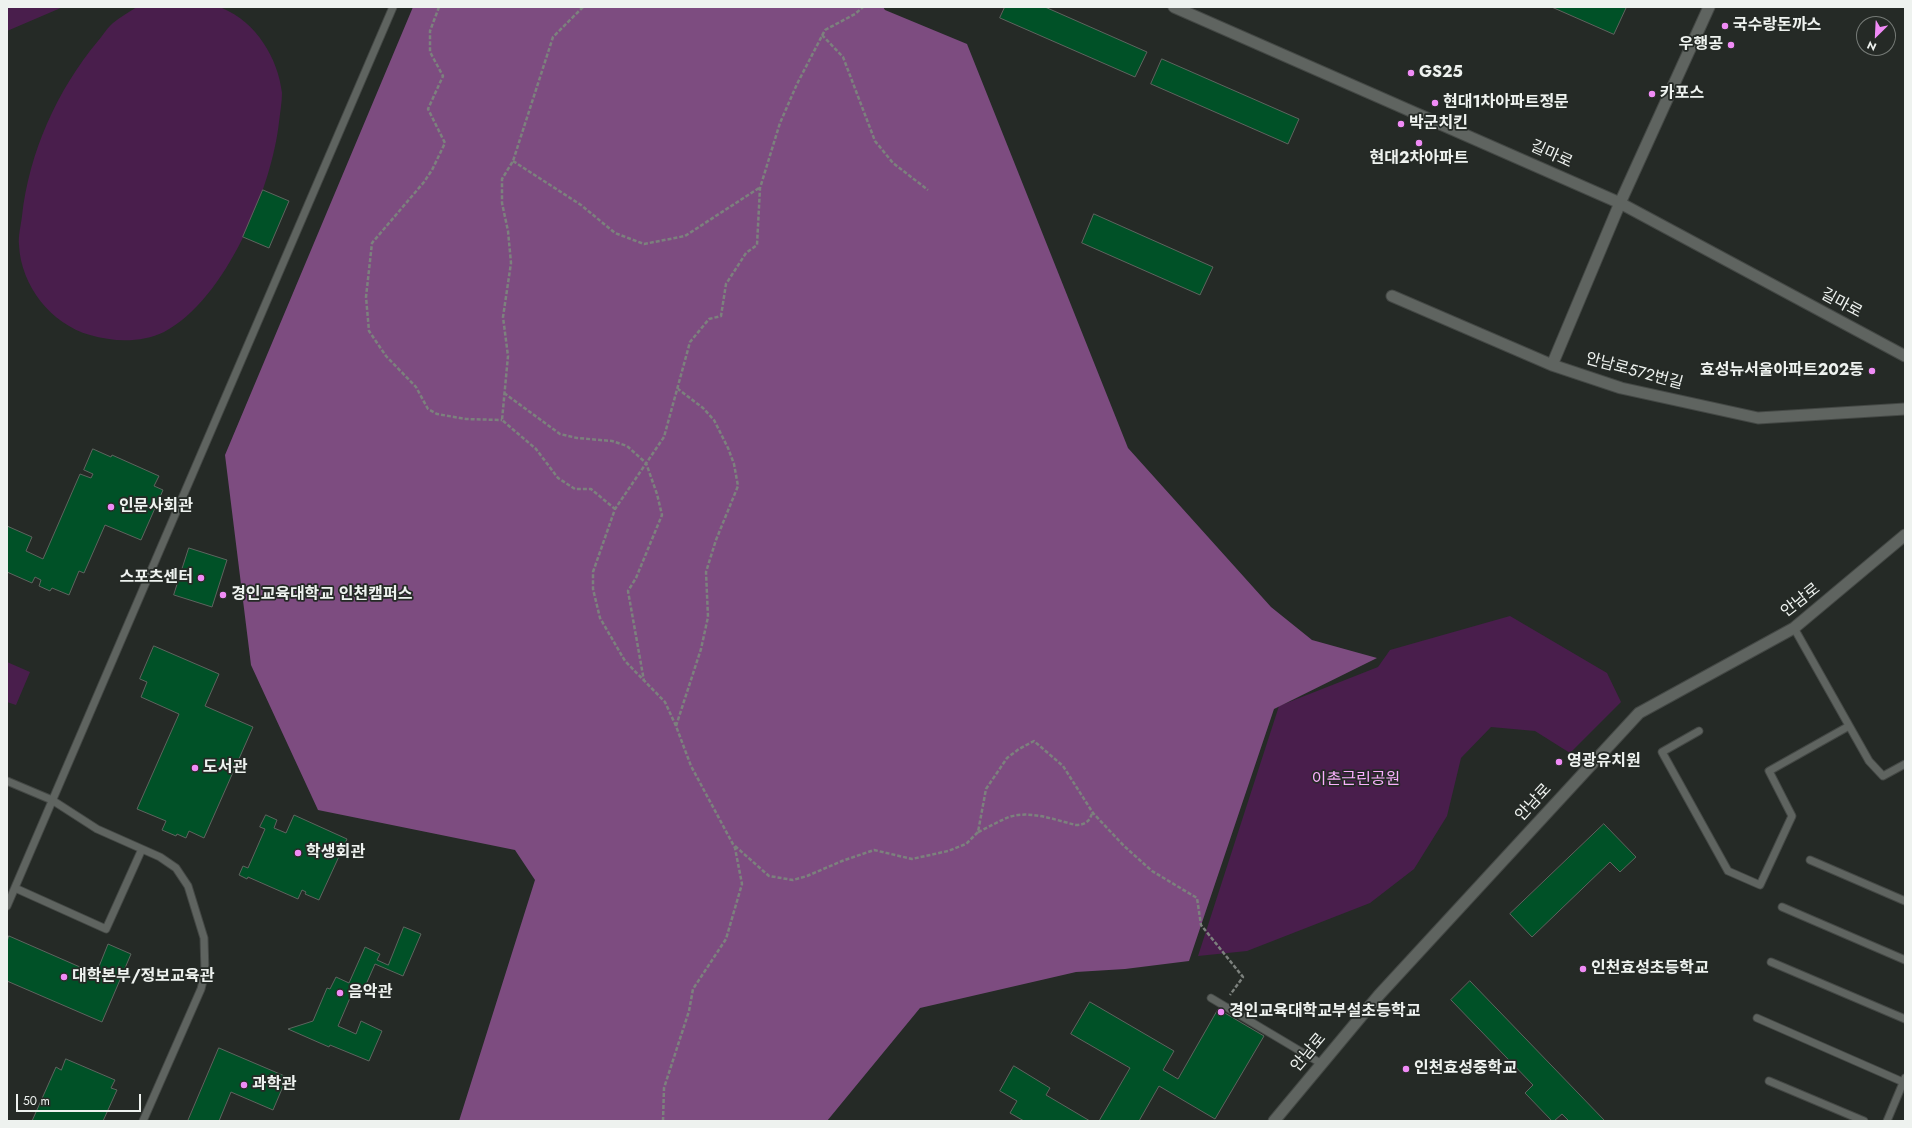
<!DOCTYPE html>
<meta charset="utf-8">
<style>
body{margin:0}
#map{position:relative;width:1912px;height:1128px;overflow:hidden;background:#252a26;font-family:Jost,sans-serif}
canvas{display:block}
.frame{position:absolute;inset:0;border:8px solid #eef2ef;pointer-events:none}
.north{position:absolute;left:1856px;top:16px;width:40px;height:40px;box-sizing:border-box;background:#252a26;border:1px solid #757a76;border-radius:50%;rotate:204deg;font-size:11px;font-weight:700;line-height:16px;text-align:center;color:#eef2ef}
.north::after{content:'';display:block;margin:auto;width:14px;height:18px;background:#f08bf6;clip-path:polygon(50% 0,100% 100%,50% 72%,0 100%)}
.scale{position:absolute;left:16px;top:1094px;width:125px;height:18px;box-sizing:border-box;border:2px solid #eef2ef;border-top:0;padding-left:5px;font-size:12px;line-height:14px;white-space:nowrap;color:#eef2ef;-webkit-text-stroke:3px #252a26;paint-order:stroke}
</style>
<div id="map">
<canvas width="1912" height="1128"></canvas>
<div class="frame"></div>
<div class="north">N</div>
<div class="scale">50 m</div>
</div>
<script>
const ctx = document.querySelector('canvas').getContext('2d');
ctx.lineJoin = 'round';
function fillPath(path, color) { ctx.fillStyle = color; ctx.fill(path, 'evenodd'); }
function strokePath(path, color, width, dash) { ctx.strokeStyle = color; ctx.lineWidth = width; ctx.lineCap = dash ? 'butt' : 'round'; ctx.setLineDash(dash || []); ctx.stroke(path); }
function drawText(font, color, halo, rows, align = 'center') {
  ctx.font = font + ' Jost,"Noto Sans KR",sans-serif'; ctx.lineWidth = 3.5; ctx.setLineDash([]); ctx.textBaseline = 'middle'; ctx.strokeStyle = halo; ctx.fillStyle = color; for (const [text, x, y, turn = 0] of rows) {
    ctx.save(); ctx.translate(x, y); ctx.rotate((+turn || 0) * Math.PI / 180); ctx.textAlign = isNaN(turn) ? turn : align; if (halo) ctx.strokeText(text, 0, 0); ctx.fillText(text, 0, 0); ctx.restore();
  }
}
fillPath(new Path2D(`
 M7,7h56l-56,24z
 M137,7c21,0 41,0 62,0 7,0 17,-2 23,1 34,14 56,50 60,85 0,9 -2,20 -3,29 -7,65 -53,178 -115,210 -23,11 -50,10 -74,3 -39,-11 -69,-49 -71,-90 -1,-9 2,-20 3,-29 7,-63 35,-126 76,-175 5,-6 10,-14 15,-18 7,-6 16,-11 24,-16z
 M1510,616l97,57 14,29 -51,51 -35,-22 -44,-4 -30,31 -14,58 -33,53 -44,34 -123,48 -49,5 81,-250 99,-39 12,-17z
 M7,662l23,10 -14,33 -9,-3z`), '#491e4c');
fillPath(new Path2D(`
 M413,7h470l2,3 82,34 161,404 143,159 41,33 65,18 -103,51 -85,252 -64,8 -49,3 -156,36 -93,113h-368l76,-241 -20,-30 -197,-40 -67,-145 -26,-210z`), '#7d4c80');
const building = new Path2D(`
 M1005,7h40l102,45 -12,25 -135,-59z
 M1552,7h73l1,1 -12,26z
 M1162,59l137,60 -11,25 -137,-60z
 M263,190l26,11 -20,47 -26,-11z
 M1094,214l119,53 -13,28 -118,-52z
 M93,449l18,8 1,-2 47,21 -5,10 9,4 -22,50 -36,-15 -21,48 -5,-2 -10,24 -17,-7 -2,3 -11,-5 2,-6 -6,-3 -3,6 -25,-11v-46l25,11 -6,14 17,8 37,-85 11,4 2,-4 -9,-4z
 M189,548l38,12 -15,47 -38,-12z
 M154,646l65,28 -14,32 48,21 -49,111 -15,-7 -3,7 -9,-4 -1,2 -14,-6 4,-9 -29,-12 42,-95 -38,-17 6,-15 -7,-3z
 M266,815l11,5 -3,8 12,5 8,-18 53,24 -28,61 -14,-6 1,-2 -4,-2 -4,9 -50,-22 -1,2 -8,-4 4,-9 5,2 17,-39 -5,-2z
 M1604,824l32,33 -16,15 -10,-10 -78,75 -22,-23z
 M404,927l17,7 -18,42 -28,-12 -11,25 -5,-2 -5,12 -4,-1 -12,28 18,8 5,-13 21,10 -13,30 -39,-16 -1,2 -41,-18 25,-8 14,-33 3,1 6,-12 13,6 16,-36 15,7 -3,6 11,5z
 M9,936l87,38 12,-30 23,10 -29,68 -95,-41v-39z
 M1470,981l135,140h-36l-7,-7 -8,7h-2l-27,-28 8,-8 -82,-85z
 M1090,1002l84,49 -11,19 15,9 40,-70 46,27 -49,83 -56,-33 -20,35h-40l31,-53 -59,-34z
 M219,1048l68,29 -14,33 -42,-18 -12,29h-31z
 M66,1059l49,21 -4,8 6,2 -14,31h-71l24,-54 5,3z
 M1014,1066l36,22 -4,7 44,26h-66l-14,-8 7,-12 -17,-10z`);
fillPath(building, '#005127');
strokePath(building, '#5e645f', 1);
const service = new Path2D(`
 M1794,628l75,133 14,15 22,-12
 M1699,731l-37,21 66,119 32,14 32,-69 -23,-45 80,-45
 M7,781l45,19 45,29 63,28 16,11 12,18 16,52 1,35 -4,16 -58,132
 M1810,860l95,41
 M15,888l91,41 36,-80
 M7,906l386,-899
 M1782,907l123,53
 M1771,962l134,57
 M1211,998l111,66
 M1757,1018l146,64
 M1769,1081l95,40
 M1887,1121l18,-43`);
const minor = new Path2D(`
 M1174,7l446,196 285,153
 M1392,296l160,69 69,23 137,30 147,-9
 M1552,365l68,-162 89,-196
 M1274,1121l105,-126 260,-282 155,-85 111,-93`);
strokePath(service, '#444845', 9);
strokePath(minor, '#444845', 13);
strokePath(new Path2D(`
 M439,7l-9,24v21l13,24 -15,33 17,34 -13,27 -8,12 -52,61 -6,54 3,34 17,25 30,31 12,22 9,5 29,5 36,1
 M583,7l-30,30 -40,124 -11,18v24l6,28 3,32 -8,54 5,39 -6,64 34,29 22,29 17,11h16l24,20
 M822,35l21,22 32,84 18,22 35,27
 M513,161l68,44 34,28 29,11 41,-8 74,-48
 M504,393l56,41 17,4 35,3 15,5 19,17 11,31 5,21 -26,63 -8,13 16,90
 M676,726l25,-77 7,-32 -2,-45 10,-32 22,-54 -4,-22 -6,-16 -14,-28 -11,-12 -25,-19
 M978,832c11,-5 21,-11 31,-15 22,-7 46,3 67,8 9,0 14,-4 16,-12
 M735,846l34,30 24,4 14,-4 35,-15 32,-11 38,9 36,-8 18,-7 12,-12 8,-43 21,-31 12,-9 15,-8 29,25 30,47 31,33 28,25 45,27 4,27 42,52 -13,18
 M663,1121l1,-33 25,-77 4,-22 33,-50 16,-55 -7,-36 -44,-82 -15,-40 -11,-24 -40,-41 -25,-43 -7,-29v-17l22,-63 49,-72 26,-95 19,-23 12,-3 5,-32 20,-31 11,-8 3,-57 20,-65 17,-39 28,-54 30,-16 8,-7`), '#7c817d', 2.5, [4, 2]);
strokePath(service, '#5f6460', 7);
strokePath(minor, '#5f6460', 11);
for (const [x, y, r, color] of [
 [1725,26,4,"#f08bf6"],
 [1731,45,4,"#f08bf6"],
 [1411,73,4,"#f08bf6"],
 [1652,94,4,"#f08bf6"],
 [1435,103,4,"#f08bf6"],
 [1401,124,4,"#f08bf6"],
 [1419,143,4,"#f08bf6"],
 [1872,371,4,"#f08bf6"],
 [111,507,4,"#f08bf6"],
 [201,578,4,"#f08bf6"],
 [223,595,4,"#f08bf6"],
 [1559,762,4,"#f08bf6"],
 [195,768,4,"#f08bf6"],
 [298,853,4,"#f08bf6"],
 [1583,969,4,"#f08bf6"],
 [64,977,4,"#f08bf6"],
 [340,993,4,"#f08bf6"],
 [1221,1012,4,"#f08bf6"],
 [1406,1069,4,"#f08bf6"],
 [244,1085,4,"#f08bf6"]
]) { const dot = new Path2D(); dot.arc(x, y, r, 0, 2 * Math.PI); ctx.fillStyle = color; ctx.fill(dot); strokePath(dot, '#252a26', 1.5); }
drawText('bold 16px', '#eef2ef', '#252a26', [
 ["국수랑돈까스",1733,26],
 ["우행공",1723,45,"right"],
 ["GS25",1419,73],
 ["카포스",1660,94],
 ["현대1차아파트정문",1443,103],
 ["박군치킨",1409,124],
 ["현대2차아파트",1419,159,"center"],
 ["효성뉴서울아파트202동",1864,371,"right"],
 ["인문사회관",119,507],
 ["스포츠센터",193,578,"right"],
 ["경인교육대학교 인천캠퍼스",231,595],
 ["영광유치원",1567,762],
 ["도서관",203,768],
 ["학생회관",306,853],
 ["인천효성초등학교",1591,969],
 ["대학본부/정보교육관",72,977],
 ["음악관",348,993],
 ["경인교육대학교부설초등학교",1229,1012],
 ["인천효성중학교",1414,1069],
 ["과학관",252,1085]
], 'left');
drawText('16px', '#eef2ef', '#252a26', [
 ["길마로",1551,155,24],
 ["길마로",1841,304,28],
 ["안남로572번길",1634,372,15],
 ["안남로",1801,601,-38],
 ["안남로",1534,803,-47],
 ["안남로",1309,1053,-50]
]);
drawText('16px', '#f9b0fc', '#252a26', [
 ["이촌근린공원",1356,780]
]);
</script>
